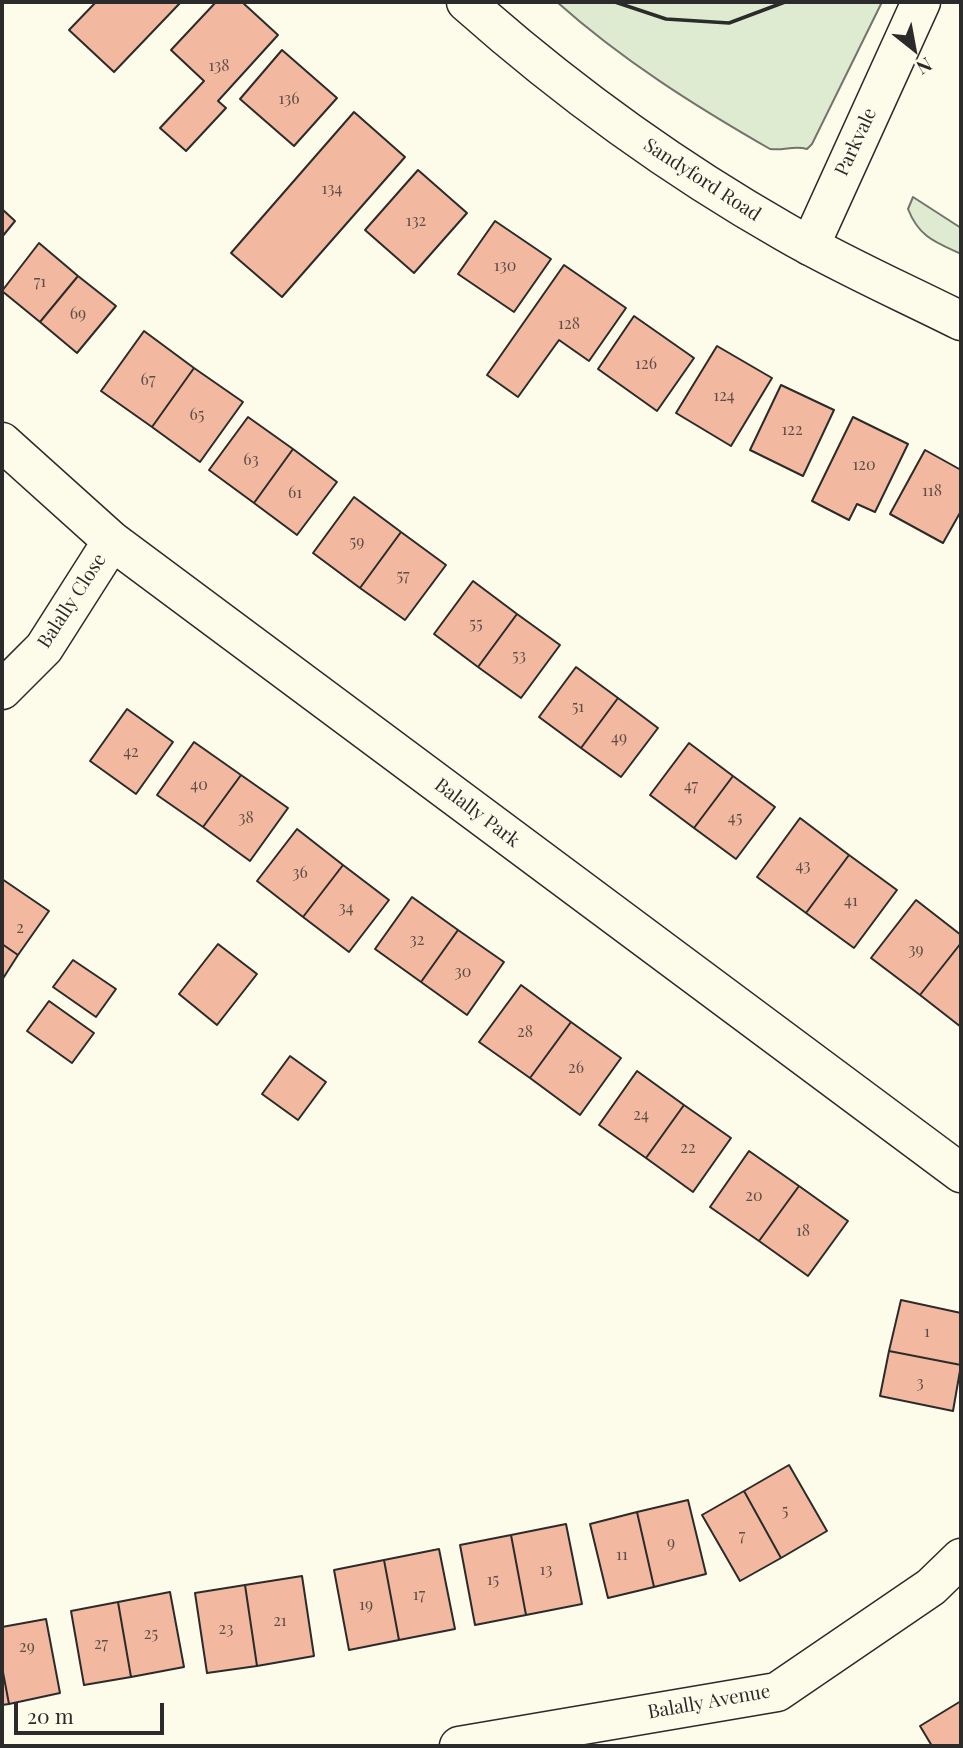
<!DOCTYPE html>
<style>
body{margin:0}
#map{position:relative;width:963px;height:1748px;overflow:hidden;background:#fdfbea;font-family:"Playfair Display",serif}
canvas{display:block}
.frame{position:absolute;inset:0;border:4px solid #2b2b2b;pointer-events:none}
.north{position:absolute;left:879px;top:14px;width:70px;height:70px;-webkit-text-stroke:5px #fdfbea;paint-order:stroke;rotate:149deg;font-size:19px;font-weight:700;line-height:28px;text-align:center;color:#2b2b2b}
.north::after{content:'';display:block;margin:auto;width:24px;height:32px;background:#2b2b2b;clip-path:polygon(50% 0,100% 100%,50% 72%,0 100%)}
.scale{position:absolute;left:14px;top:1703px;width:150px;height:32px;box-sizing:border-box;border:4px solid #2b2b2b;border-top:0;padding-left:9px;font-size:21px;line-height:24px;white-space:nowrap;color:#2b2b2b;-webkit-text-stroke:5px #fdfbea;paint-order:stroke}
</style>
<div id="map">
<canvas width="963" height="1748"></canvas>
<div class="frame"></div>
<div class="north">N</div>
<div class="scale">20 m</div>
</div>
<script>
const ctx = document.querySelector('canvas').getContext('2d');
ctx.lineJoin = 'round';
function fillPath(path, color) { ctx.fillStyle = color; ctx.fill(path, 'evenodd'); }
function strokePath(path, color, width, dash) { ctx.strokeStyle = color; ctx.lineWidth = width; ctx.lineCap = dash ? 'butt' : 'round'; ctx.setLineDash(dash || []); ctx.stroke(path); }
function drawText(font, color, halo, rows, align = 'center') {
  ctx.font = font + ' "Playfair Display",serif'; ctx.lineWidth = 5; ctx.setLineDash([]); ctx.textBaseline = 'middle'; ctx.strokeStyle = halo; ctx.fillStyle = color; for (const [text, x, y, turn = 0] of rows) {
    ctx.save(); ctx.translate(x, y); ctx.rotate((+turn || 0) * Math.PI / 180); ctx.textAlign = isNaN(turn) ? turn : align; if (halo) ctx.strokeText(text, 0, 0); ctx.fillText(text, 0, 0); ctx.restore();
  }
}
const green = new Path2D(`
 M557,2h325l-70,142 -5,5c-13,-4 -23,2 -37,0 -75,-43 -148,-89 -213,-147z
 M913,197l48,31v26c-26,-12 -42,-17 -53,-45z`);
fillPath(green, '#deebd1');
strokePath(green, '#74746e', 2);
const building = new Path2D(`
 M96,2h85l-67,70 -45,-42z
 M216,2h26l36,33 -60,66 8,7 -40,43 -26,-23 44,-47 -33,-31z
 M282,50l55,48 -43,48 -54,-47z
 M354,112l51,45 -123,140 -51,-44z
 M418,170l49,43 -53,60 -49,-43z
 M2,209l13,12 -13,16z
 M495,221l56,38 -37,53 -56,-38z
 M39,243l39,33 -38,46 -38,-31z
 M564,265l62,43 -37,53 -30,-21 -41,57 -31,-22z
 M78,276l38,30 -39,47 -37,-31z
 M634,316l60,42 -37,53 -59,-42z
 M144,331l50,37 -42,59 -51,-36z
 M717,346l55,32 -41,68 -55,-33z
 M194,368l49,34 -43,60 -48,-35z
 M781,385l53,25 -31,66 -53,-26z
 M248,417l45,32 -39,54 -45,-33z
 M853,417l55,27 -33,68 -18,-8 -8,16 -37,-19z
 M293,449l44,33 -40,53 -43,-32z
 M925,450l36,20v41l-18,32 -53,-29z
 M354,497l47,35 -41,56 -47,-35z
 M401,532l45,33 -41,55 -45,-32z
 M473,581l44,33 -39,53 -44,-33z
 M517,614l43,31 -39,53 -43,-31z
 M576,667l42,31 -37,50 -42,-31z
 M618,698l40,30 -37,49 -40,-29z
 M127,709l46,33 -37,52 -46,-33z
 M194,742l47,33 -38,52 -46,-32z
 M689,743l44,33 -39,52 -44,-33z
 M241,775l47,33 -38,53 -47,-34z
 M733,776l42,31 -39,52 -42,-31z
 M800,818l49,37 -43,58 -49,-36z
 M297,829l46,36 -40,52 -46,-36z
 M849,855l48,35 -43,58 -48,-35z
 M343,865l46,35 -40,52 -46,-35z
 M2,879l47,32 -31,44 -16,-11z
 M412,897l46,33 -37,52 -46,-33z
 M916,900l45,35v8l-41,52 -49,-37z
 M458,930l46,32 -37,53 -46,-33z
 M961,943v84l-41,-32z
 M2,944l16,11 -16,25z
 M218,944l39,30 -40,51 -38,-31z
 M73,960l43,29 -20,28 -43,-30z
 M521,985l50,37 -41,56 -51,-36z
 M49,1001l45,32 -22,30 -45,-32z
 M571,1022l50,36 -41,57 -50,-37z
 M290,1056l36,26 -28,38 -36,-26z
 M637,1071l47,34 -38,53 -47,-33z
 M684,1105l47,33 -38,54 -47,-34z
 M749,1151l50,35 -40,55 -49,-34z
 M799,1186l49,35 -40,55 -49,-35z
 M901,1300l60,13v52l-72,-14z
 M889,1351l72,14 -8,46 -73,-15z
 M789,1465l38,66 -46,27 -37,-67z
 M744,1491l37,67 -41,23 -38,-66z
 M688,1500l18,74 -52,13 -17,-75z
 M637,1512l17,75 -46,11 -18,-74z
 M566,1524l16,80 -56,11 -15,-80z
 M511,1535l15,80 -51,10 -15,-80z
 M439,1549l16,80 -56,11 -15,-80z
 M384,1560l15,80 -50,10 -15,-80z
 M302,1576l12,80 -57,10 -12,-81z
 M245,1585l12,81 -50,7 -12,-80z
 M170,1592l14,75 -53,10 -13,-75z
 M118,1602l13,75 -47,8 -13,-74z
 M46,1619l14,74 -51,11 -7,-37v-40z
 M2,1667l7,37 -7,1z
 M961,1701v45h-29l-12,-20z`);
fillPath(building, '#f2b8a0');
strokePath(building, '#2b2b2b', 2);
const street = new Path2D(`
 M810,246l111,-244
 M2,442l110,99 849,632
 M2,690l42,-42 68,-107
 M459,1746l318,-54 154,-105 30,-29`);
const secondary = new Path2D(`
 M466,2c98,87 205,165 319,230 57,33 118,60 176,89`);
strokePath(street, '#2b2b2b', 41);
strokePath(secondary, '#2b2b2b', 41);
strokePath(street, '#fdfbea', 38);
strokePath(secondary, '#fdfbea', 38);
strokePath(new Path2D(`
 M615,2l51,17 63,4 56,-21`), '#2b2b2b', 3.5);
drawText('16px', '#5d4e48', null, [
 ["138",219,66],
 ["136",289,99],
 ["134",332,189],
 ["132",416,221],
 ["130",505,266],
 ["71",40,282],
 ["69",78,314],
 ["128",569,324],
 ["126",646,364],
 ["67",148,380],
 ["124",724,396],
 ["65",197,415],
 ["122",792,430],
 ["63",251,460],
 ["120",864,465],
 ["118",932,491],
 ["61",295,493],
 ["59",357,542],
 ["57",403,576],
 ["55",476,624],
 ["53",519,656],
 ["51",578,707],
 ["49",619,738],
 ["42",131,752],
 ["40",199,785],
 ["47",691,786],
 ["38",246,818],
 ["45",735,818],
 ["43",803,866],
 ["36",300,873],
 ["41",851,901],
 ["34",346,908],
 ["2",20,928],
 ["32",417,940],
 ["39",916,950],
 ["30",463,972],
 ["28",525,1032],
 ["26",576,1068],
 ["24",641,1115],
 ["22",688,1148],
 ["20",754,1196],
 ["18",803,1231],
 ["1",927,1332],
 ["3",920,1383],
 ["5",785,1511],
 ["7",742,1536],
 ["9",671,1543],
 ["11",622,1555],
 ["13",546,1570],
 ["15",493,1580],
 ["17",419,1595],
 ["19",366,1605],
 ["21",280,1621],
 ["23",226,1629],
 ["25",151,1634],
 ["27",101,1644],
 ["29",27,1647]
]);
drawText('19px', '#2b2b2b', '#fdfbea', [
 ["Parkvale",856,142,-65],
 ["Sandyford Road",702,180,33],
 ["Balally Close",72,601,-57],
 ["Balally Park",477,813,37],
 ["Balally Avenue",709,1702,-10]
]);
</script>
